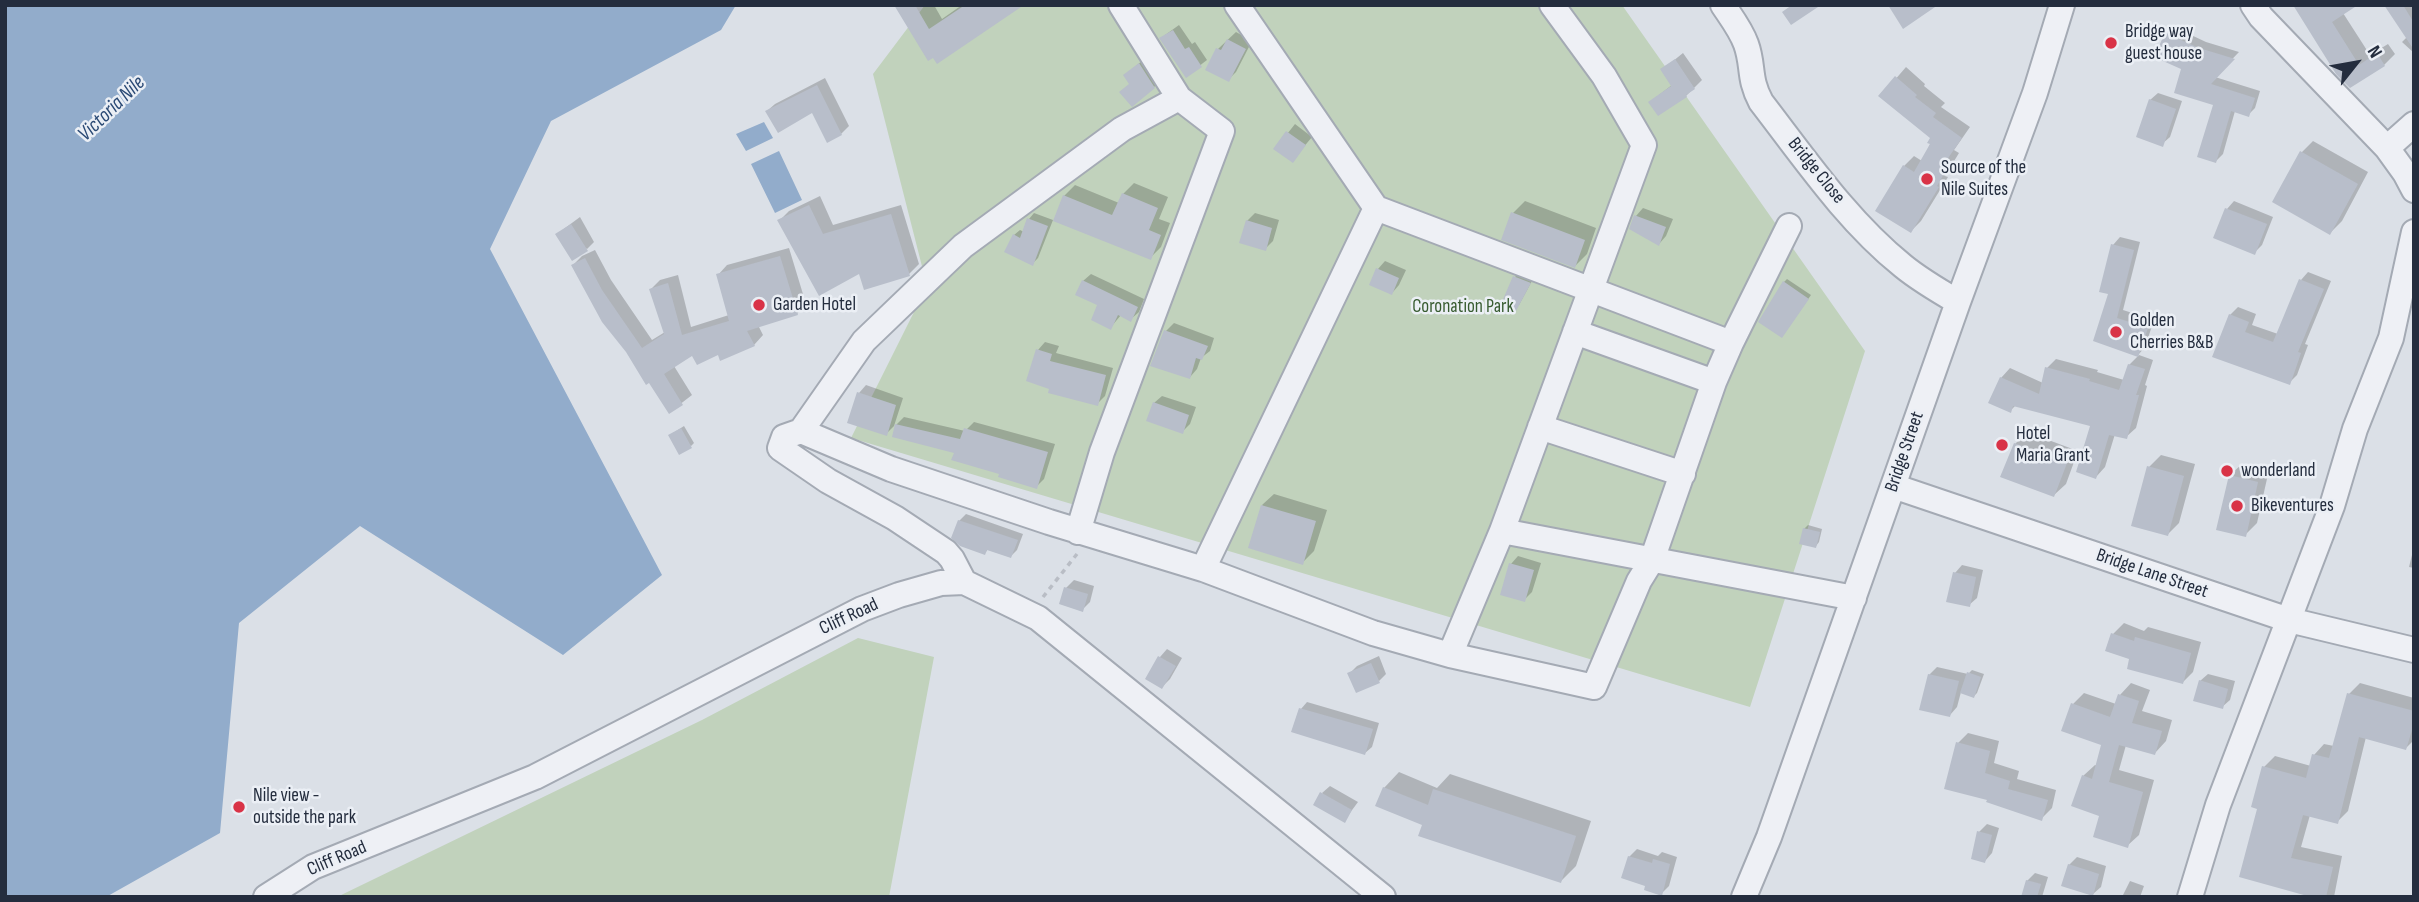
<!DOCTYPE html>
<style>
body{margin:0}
#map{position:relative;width:2419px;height:902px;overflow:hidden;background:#dbe0e7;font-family:"Sofia Sans Condensed",sans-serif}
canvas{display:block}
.frame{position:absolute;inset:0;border:7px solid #242d3e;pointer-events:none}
.north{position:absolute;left:2321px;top:28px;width:70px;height:70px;-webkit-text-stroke:5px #ebeff5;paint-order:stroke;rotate:59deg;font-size:19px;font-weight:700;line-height:28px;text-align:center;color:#242d3e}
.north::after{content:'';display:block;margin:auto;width:24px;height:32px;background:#242d3e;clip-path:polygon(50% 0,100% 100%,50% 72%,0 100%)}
</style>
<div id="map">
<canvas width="2419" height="902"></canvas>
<div class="frame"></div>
<div class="north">N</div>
</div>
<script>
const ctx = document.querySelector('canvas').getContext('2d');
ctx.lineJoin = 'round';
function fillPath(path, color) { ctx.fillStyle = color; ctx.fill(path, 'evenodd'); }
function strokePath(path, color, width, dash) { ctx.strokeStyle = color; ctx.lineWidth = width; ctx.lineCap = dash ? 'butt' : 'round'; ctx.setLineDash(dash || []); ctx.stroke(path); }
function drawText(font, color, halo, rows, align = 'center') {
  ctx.font = font + ' "Sofia Sans Condensed",sans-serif'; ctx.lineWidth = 5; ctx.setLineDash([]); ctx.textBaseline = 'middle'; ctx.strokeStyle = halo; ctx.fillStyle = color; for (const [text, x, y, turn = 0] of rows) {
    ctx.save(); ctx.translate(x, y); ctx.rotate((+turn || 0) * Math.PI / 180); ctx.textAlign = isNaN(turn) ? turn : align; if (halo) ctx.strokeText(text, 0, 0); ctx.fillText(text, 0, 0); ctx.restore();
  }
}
fillPath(new Path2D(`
 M925,5h697l243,346 -115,356 -899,-269 76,-152 -54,-212z
 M858,638l76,19 -45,240h-552l365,-177z`), '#c1d2bc');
fillPath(new Path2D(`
 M5,5h731l-15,25 -170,91 -61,128 172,326 -99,80 -203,-129 -121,97 -19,210 -114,64h-101z
 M764,122l9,16 -27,13 -10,-17z
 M779,151l23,49 -27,13 -24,-49z`), '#92accb');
fillPath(new Path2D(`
 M896,5h38l8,14 20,-14h59l-83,57z
 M2295,5l48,8 27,42 18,-11 7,10 -11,11 -33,21z
 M2393,5h21v48l-12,-11 5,-5z
 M1179,25l13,19 3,-2 12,18 -21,16 -25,-38z
 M2174,27l32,15 33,10 -24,25 45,14 -5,17 -7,7 -13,-4 -12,43 -7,7 -1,-57 -32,-36 -27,-12 11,-22z
 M1236,32l16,9 -16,31 -8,8 -10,-31z
 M1683,53l19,27 -16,16 -36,6 22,-17 -10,-15z
 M1148,56l14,23 -8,8 -23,-4 -6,-8z
 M1906,67l19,17 -1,2 21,17 -4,4 29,20 -16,23 5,3 -14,23 3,1 -27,44 -10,10 -7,-65 10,-10 8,5 11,-23 -52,-42z
 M825,78l24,48 -8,8 -13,7 -15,-30h-46l8,-7z
 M2158,93l24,8 -12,36 -8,7 -12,-44z
 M1295,124l17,13 -20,24 -16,-13z
 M2313,141l55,31 -26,49 -12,12 -29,-80z
 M1134,183l34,14 -9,22 11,4 -9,24 -11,11 -86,-62 11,-11 44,18 4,-9z
 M820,196l13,29 68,-20 18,59 -10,10 -49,-3 -81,-50 10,-10z
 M1525,201l71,27 -9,26 -12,12 -62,-53z
 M2234,201l39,16 -11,28 -7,7 -28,-43z
 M1643,208l30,11 -7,17 -7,8 -23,-28z
 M1034,213l19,7 -15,38 -6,6 -18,-29 6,-5 4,2 5,-13z
 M1255,213l24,7 -6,21 -8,8 -18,-28z
 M580,217l14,25 -7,7 -30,-15z
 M2120,237l20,5 -17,68 31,10 -9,27 -7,8 -43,-15 15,-47 3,-48z
 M789,248l17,56 -9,10 -39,11 5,10 -9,10 -36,8 -25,1 -19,12 18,29 -22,17 -97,-147 9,-9 13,-6 16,30 41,60 13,-8 -14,-43 9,-9 18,-5 13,52 38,-12 -11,-40 9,-10z
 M1385,261l21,9 -7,15 -7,8 -14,-24z
 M2308,272l23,9 -26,63 3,1 -11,30 -8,8 -75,-27 16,-41 8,-8 18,7 -4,11 26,9 23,-54z
 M1091,274l53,25 -5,13 -8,7 -10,-4 -10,12 -11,-22 -17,-24z
 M1518,274l15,5 -14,26 -4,-28z
 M1787,279l24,16 -26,37 -1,-50z
 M1174,323l40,15 -4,13 -9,7 -4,11 -7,8 -38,-12 14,-34z
 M1045,342l14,4 -3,7 57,15 -8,28 -8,8 -59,-54z
 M2139,355l14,5 -8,25 2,1 -11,42 -10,9 -11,-3 -10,33 -9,10 -4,-52 -76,-20 -6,6 -9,-33 9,-10 33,15 4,-15 9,-9 42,11 -1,2 27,8 5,-15z
 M866,385l37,13 -9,28 -8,8 -27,-41z
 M1162,396l34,11 -6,17 -8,8 -28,-29z
 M904,417l61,14 9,-9 81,22 -11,35 -8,8 -35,-14 -105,-48z
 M684,426l10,17 -3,3 -21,-11z
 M2027,432l51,19 -12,33 -12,11 -39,-51z
 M2161,455l34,9 -16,59 -12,12 -18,-68z
 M2242,464l27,6 -12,53 -12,12 -15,-60z
 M1274,494l53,16 -13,41 -12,12 -40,-58z
 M966,514l57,20 -6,16 -6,6 -22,-8 -4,5 -26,-32z
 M1808,525l14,4 -3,13 -3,4 -12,-17z
 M2414,547v21l-5,-1z
 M1518,556l23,7 -9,29 -8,8 -13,-36z
 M1962,565l21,5 -6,28 -8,7 -14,-32z
 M1074,580l20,6 -4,16 -8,8 -16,-22z
 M2124,623l20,8 4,-4 53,15 -8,30 -11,11 -51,-25 -18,-24z
 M1167,649l15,9 -12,21 -8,8 -2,-30z
 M1379,656l7,18 -7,7 -30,-7 8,-8z
 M1937,667l31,7 4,-4 12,4 -7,19 -3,3 -13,-4 -4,15 -7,8 -21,-40z
 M2208,674l27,7 -5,19 -8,7 -22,-26z
 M2131,683l19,7 -8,21 30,9 -6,21 -11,12 -29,-8 -7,25 35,10 -15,55 -12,11 -26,-31 -18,-39 12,-11 3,1 6,-22 -31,-40 11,-11 32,11 4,-9z
 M2360,683l54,15v42l-8,8 -40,-11 -18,74 -11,11 -27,-7 -9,32 41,9 -8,41h-28v-3l-46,-86 4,-41 11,-11 36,10 3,-11 10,-11 10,2 15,-52z
 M1307,702l72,21 -7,24 -7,6 -64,-44z
 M1968,733l31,8 -5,22 25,8 -2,8 39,11 -4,18 -11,11 -53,-18 -30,-58z
 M1399,772l38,16 13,-14 141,47 -15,45 -15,15 -137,-57 -40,-36z
 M1330,786l28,16 -14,19 -22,-28z
 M1987,824l12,4 -7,25 -7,8 -6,-29z
 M1637,849l21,7 4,-4 15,5 -8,29 -8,8 -14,-9 -18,-28z
 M2077,857l29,9 -5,21 -8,7 -24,-29z
 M2035,873l13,4 -6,20h-19l4,-16z
 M2130,881l14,5 -4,11h-18z`), '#0003');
fillPath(new Path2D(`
 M894,5h21l14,24 36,-24h59l-87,59 -4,-6 -5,3z
 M1792,5h29l-30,20 -9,-13z
 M1888,5h50l-35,24z
 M2293,5h65l-26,17 27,43 18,-12 8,13 -35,22 -14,-14z
 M2384,5h19l11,18v27z
 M1173,30l12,19 4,-2 13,20 -16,11 -27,-40z
 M2165,33l34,15 36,11 -24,25 44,14 -6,19 -18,-6 -15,52 -19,-6 16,-52 -39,-12 7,-24 -27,-12z
 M1227,39l19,10 -17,33 -24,-12 11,-22 5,2z
 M1675,59l20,30 -9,6 1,2 -29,19 -10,-14 23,-16 -11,-17z
 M1139,63l16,25 -23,19 -13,-15 10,-8 -6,-9z
 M1895,76l22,19 -2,2 21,16 -3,4 29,21 -16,23 4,2 -13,23 2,1 -28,46 -36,-22 28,-46 11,7 16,-28 -3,-1 3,-5 -52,-42z
 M817,85l25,50 -15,8 -15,-30 -34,20 -13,-22z
 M2149,99l27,10 -13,38 -27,-10z
 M1286,131l20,14 -13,18 -20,-14z
 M2300,151l58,33 -28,51 -58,-33z
 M1122,193l36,15 -9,22 12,5 -10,25 -98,-39 10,-26 49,20z
 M809,205l14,29 68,-20 19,62 -46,14 -5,-16 -40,22 -42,-76z
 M2225,208l42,16 -12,31 -42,-17z
 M1511,212l74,28 -10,28 -74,-28z
 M1634,215l32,12 -7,19 -30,-17z
 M1027,218l21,8 -15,40 -29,-14 9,-18 7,4z
 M1246,220l26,8 -6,23 -27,-8z
 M571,224l17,27 -16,10 -17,-27z
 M2111,244l23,6 -17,68 31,10 -10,29 -45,-16 15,-47 -9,-2z
 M780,256l18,59 -51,16 8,15 -35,15 -2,-6 -21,10 -5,-9 -28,18 19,31 -14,9 -20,-31 -3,2 -20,-33 -24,-30 -31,-57 14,-7 17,32 40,58 22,-14 -15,-45 19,-6 14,52 47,-14 -13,-47z
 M1376,268l23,10 -7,17 -23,-10z
 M1513,276l18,7 -15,28 -15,-7z
 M2299,279l25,10 -26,63 3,1 -11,32 -78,-28 17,-43 20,8 -4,10 28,10z
 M1082,280l56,27 -7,15 -13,-7 -7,15 -20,-10 6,-15 -22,-10z
 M1783,281l26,18 -27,39 -24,-16z
 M1164,330l44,16 -6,14 -6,-2 -6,21 -40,-13z
 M1036,349l16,5 -2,7 56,14 -8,31 -50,-13 1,-4 -23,-8z
 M2128,364l17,5 -9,26h3l-12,44 -18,-4 -13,44 -20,-7 14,-46 -77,-20 -2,7 -23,-10 12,-26 39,17 6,-27 45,12 -1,2 30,9z
 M857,392l39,13 -9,31 -40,-13z
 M1153,402l36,13 -6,19 -37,-13z
 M895,424l65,15 4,-11 84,24 -11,37 -39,-12 1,-3 -48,-14 3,-7 -62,-16z
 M681,428l11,20 -13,7 -11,-20z
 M2014,443l53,20 -13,34 -54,-20z
 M2147,466l37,10 -16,60 -37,-10z
 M2229,475l29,7 -12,55 -30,-7z
 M1261,505l55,16 -13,44 -55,-17z
 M958,520l60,20 -7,18 -24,-8 -2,5 -25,-9 -9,-8z
 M1803,528l17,4 -4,16 -17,-4z
 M1509,563l25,7 -9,32 -25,-7z
 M1953,572l23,5 -6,30 -24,-5z
 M1064,587l24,7 -5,18 -24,-8z
 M2111,633l23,8 1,-4 56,16 -8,31 -56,-15 2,-10 -24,-8z
 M1158,656l18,10 -14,23 -17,-10z
 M1371,663l9,20 -24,10 -9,-20z
 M1967,672l14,5 -7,21 -14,-5z
 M1928,674l31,7 -9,36 -31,-7z
 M2199,680l29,9 -5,20 -30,-8z
 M2347,693l67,18v12l-8,27 -47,-13 -21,87 -35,-9 -12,43 42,9 -7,30h-15l-72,-20 18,-68 -6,-2 11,-41 44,12 6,-24 17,4z
 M2118,694l21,7 -7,22 30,8 -7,24 -36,-10 -10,37 34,10 -15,56 -35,-11 6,-21 -28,-10 11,-31 10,4 9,-34 -40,-14 10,-28 39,14z
 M1299,708l74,21 -8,26 -74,-23z
 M1956,742l34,9 -5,22 25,8 -2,8 40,11 -6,21 -56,-19 1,-2 -43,-11z
 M1383,787l45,18 5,-16 143,47 -15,47 -143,-47 4,-11 -47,-19z
 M1320,792l32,18 -7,13 -32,-18z
 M1977,831l15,4 -7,28 -14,-4z
 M1628,856l24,7 1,-4 17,5 -8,32 -18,-6 1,-4 -24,-8z
 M2068,864l31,10 -6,22 -32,-10z
 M2026,880l15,4 -4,13h-16z`), '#b8beca');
const minor = new Path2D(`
 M1723,5c8,12 18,25 23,39 8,22 2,34 15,58 44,57 86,119 142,164 17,14 36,25 55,36
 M2253,5l8,12 126,131 18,25 9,17
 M1179,98l-57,31 -159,117 -99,95 -63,90 90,38 158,53 154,47 170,64 77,22 144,32 45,-106 13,-21 62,-178 17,-39 58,-117
 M2387,148l27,-24
 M1376,208l355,135
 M1575,332l139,50
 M1540,427l143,47
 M801,431l-17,6 -4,11 48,33 67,37 51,34 6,7 12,23
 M1893,486l396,134 125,30
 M1502,531l352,67
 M1078,532l24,-80 120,-321 -43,-33 -58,-93
 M1203,569l173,-361 -139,-203
 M1450,655l52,-124 142,-386 -40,-69 -52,-71
 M266,897l47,-30 222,-90 327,-168 37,-14 42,-12 23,-1 74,36 345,279
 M1744,897l25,-60 189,-535 77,-209 27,-88
 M2190,897l28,-92 114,-299 23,-77 36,-91 23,-106`);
strokePath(minor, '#a4aab4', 28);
strokePath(new Path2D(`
 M1043,597l34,-43`), '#b9bdc5', 3.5, [5, 5]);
strokePath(minor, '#eef0f5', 24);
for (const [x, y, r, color] of [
 [2111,43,7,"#d93347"],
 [1927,179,7,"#d93347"],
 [759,305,7,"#d93347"],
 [2116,332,7,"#d93347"],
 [2002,445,7,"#d93347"],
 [2227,471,7,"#d93347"],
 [2237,506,7,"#d93347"],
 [239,807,7,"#d93347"]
]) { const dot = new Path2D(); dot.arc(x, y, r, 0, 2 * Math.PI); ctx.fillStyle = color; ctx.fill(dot); strokePath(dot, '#ebeff5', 2.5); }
drawText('19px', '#242d3e', '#ebeff5', [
 ["Bridge way",2125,32],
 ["guest house",2125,54],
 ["Source of the",1941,168],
 ["Nile Suites",1941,190],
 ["Garden Hotel",773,305],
 ["Golden",2130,321],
 ["Cherries B&B",2130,343],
 ["Hotel",2016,434],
 ["Maria Grant",2016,456],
 ["wonderland",2241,471],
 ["Bikeventures",2251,506],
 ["Nile view -",253,796],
 ["outside the park",253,818]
], 'left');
drawText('19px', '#242d3e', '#ebeff5', [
 ["Bridge Close",1816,171,51],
 ["Bridge Street",1905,452,-71],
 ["Bridge Lane Street",2152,574,19],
 ["Cliff Road",849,617,-25],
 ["Cliff Road",337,859,-23]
]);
drawText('19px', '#375b30', '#ebeff5', [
 ["Coronation Park",1463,307]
]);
drawText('italic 21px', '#2b4a75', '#ebeff5', [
 ["Victoria Nile",112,109,-44]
]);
</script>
